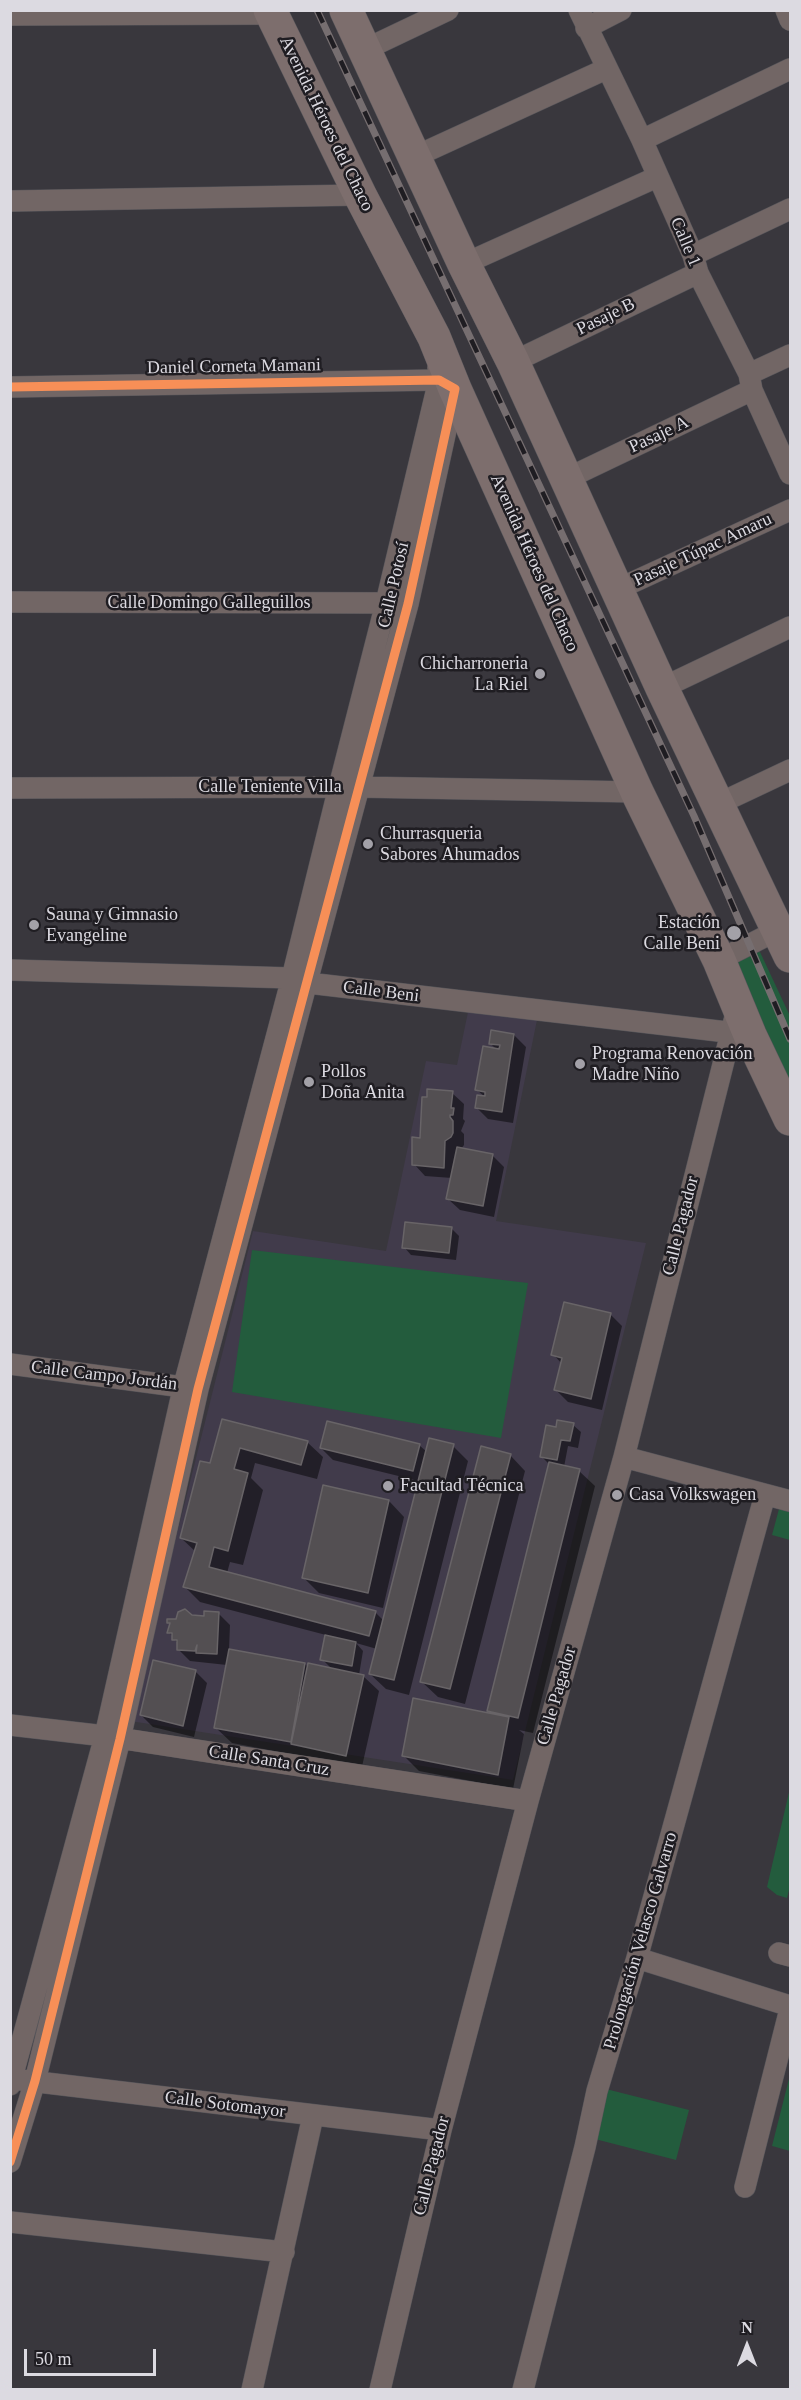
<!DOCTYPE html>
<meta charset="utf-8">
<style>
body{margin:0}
#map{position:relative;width:801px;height:2400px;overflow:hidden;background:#39373d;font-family:Georgia,serif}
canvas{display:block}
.frame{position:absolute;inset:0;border:12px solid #dcdae1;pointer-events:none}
.north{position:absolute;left:717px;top:2316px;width:60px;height:60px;-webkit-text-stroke:4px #1f1d22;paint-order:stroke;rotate:0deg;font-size:16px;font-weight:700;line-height:24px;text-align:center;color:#dcdae1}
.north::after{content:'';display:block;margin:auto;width:21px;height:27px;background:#dcdae1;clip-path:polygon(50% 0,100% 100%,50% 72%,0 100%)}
.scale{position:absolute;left:24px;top:2349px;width:132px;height:27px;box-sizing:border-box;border:3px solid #dcdae1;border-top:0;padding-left:8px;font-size:18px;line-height:21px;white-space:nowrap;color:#dcdae1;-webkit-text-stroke:4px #1f1d22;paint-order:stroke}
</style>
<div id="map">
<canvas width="801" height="2400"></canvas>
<div class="frame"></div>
<div class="north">N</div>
<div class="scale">50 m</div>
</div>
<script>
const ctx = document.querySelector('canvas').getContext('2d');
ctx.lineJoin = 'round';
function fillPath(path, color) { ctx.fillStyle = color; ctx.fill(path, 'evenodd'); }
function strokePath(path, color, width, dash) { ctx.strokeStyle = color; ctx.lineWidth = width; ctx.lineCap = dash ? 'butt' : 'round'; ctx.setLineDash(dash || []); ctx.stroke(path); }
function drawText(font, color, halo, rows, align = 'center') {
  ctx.font = font + ' Georgia,serif'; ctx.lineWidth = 5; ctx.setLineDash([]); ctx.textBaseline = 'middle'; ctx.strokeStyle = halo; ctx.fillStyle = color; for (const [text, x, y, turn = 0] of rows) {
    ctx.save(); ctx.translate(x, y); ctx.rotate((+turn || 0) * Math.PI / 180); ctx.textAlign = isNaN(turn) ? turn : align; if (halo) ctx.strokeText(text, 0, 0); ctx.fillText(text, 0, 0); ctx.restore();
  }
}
fillPath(new Path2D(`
 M468,1012l69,8 -41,201 150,22 -133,537 -383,-59 123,-490 133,20 40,-190 31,4z`), '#413b4b');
fillPath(new Path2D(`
 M760,952l30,64v84l-58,-127 8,-18z
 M252,1250l276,33 -27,155 -269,-46z
 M779,1509l11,3v28l-18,-5z
 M790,1788v98l-3,12 -10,-3 -10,-8z
 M790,2075v76l-18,-5z
 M606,2089l83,21 -13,50 -81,-21z`), '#235c3d');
fillPath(new Path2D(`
 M514,1035l12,12 -13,76 -25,-4 -12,-12 9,-10 -8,-7 20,-40 -7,-7z
 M452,1093l12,11 -1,15 2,2 -4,10 3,3v11l-3,4 32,7 11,11 -10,50 -34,-7 -12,-11 4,-21 -27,-2 -11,-12 7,-25z
 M451,1228l8,8 -3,24 -45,-5 -7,-8z
 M610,1314l12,12 -20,84 -34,-8 -12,-12 6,-26 -9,-10z
 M223,1421l84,21 16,15 -6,22 -62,-16 -4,15 12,12 -20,75 -13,-3 -3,11 148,39 9,9 35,-140 -86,-21 -12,-12 98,-3 8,7 26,-6 15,15 -59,234 -23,-6 -16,-15 7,-25 -21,-6 7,8 -4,24 4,1 16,15 -18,80 -55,-14 -74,-14 -16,-15 11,-63 -37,-4 -12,-12 1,-4 -10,-13 2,-7 -2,-3 22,-5h14l13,-4 12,12 -1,25 76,14 4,4 23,1 -10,-10 4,-24 -126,-33 -16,-16 12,-34 -15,-14 30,-73z
 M573,1425l8,7 -3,16 -10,-2 -4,21 15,4 16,15 -62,247 -14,-3 5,4 -11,55 -94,-18 -16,-16 91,-39 -5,-6 60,-246 -8,-8 16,-27z
 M510,1455l15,16 -60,233 -27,-7 -16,-15z
 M389,1501l15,16 -21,91 -64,-15 -15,-15z
 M195,1671l12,12 -13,54 -41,-10 -12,-12z`), '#0007');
const building = new Path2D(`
 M491,1030l23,4 -12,78 -27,-4 2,-13 8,1v-4l-10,-2 8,-44 16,3 1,-4 -11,-1z
 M427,1089l26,2 -2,17h3l-1,7h-3v2l3,4v12l-2,4 -6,4 -1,27 -32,-3v-28l8,1 2,-41h5z
 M457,1147l36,7 -10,52 -37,-7z
 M405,1222l47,5 -3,26 -47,-5z
 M564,1302l47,11 -20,86 -37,-9 8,-32 -11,-3z
 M222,1419l86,22 -7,24 -61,-17 -6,21 14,4 -20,78 -14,-4 -5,20 167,44 -7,25 -186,-49 14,-44 -17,-5 20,-77 10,2z
 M557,1420l17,3 -4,18 -9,-1 -4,20 -17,-3 6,-32 10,2z
 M327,1421l93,23 -7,27 -93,-23z
 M429,1438l25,6 -60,236 -25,-6z
 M481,1446l30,8 -61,235 -30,-7z
 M549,1462l31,7 -62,249 -31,-7z
 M323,1485l66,15 -21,93 -66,-15z
 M185,1609l7,6 12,1v-5l15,1 -2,42 -21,-1 1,-8 -2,6 -18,-1v-10h-5v-7h-5l3,-10h-3v-4h9l2,-7z
 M325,1635l31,7 -4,24 -32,-6z
 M229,1649l76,14 -14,79 -77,-14z
 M153,1660l43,10 -13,56 -43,-11z
 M308,1663l56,12 -18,81 -55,-12z
 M413,1698l96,19 -11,58 -96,-19z`);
fillPath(building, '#534f52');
strokePath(building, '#686467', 1.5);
const street = new Path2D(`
 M579,10l63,130 51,115 5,18 51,101 3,16 38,84
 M786,10l4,10
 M10,15l262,-1
 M586,28l35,-18
 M364,50l84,-40
 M642,140l148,-71
 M414,157l192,-88
 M10,201l350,-6
 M693,255l97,-46
 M464,264l193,-87
 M513,362l185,-89
 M749,374l41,-19
 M10,387l429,-7 16,9 -47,215 -210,785 -78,350 -85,342 -25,81
 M566,479l186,-89
 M616,590l174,-80
 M10,602l389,1
 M662,688l128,-61
 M10,788l348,-1 279,5
 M718,804l72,-34
 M719,960l59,-30
 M10,970l282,8 16,5 436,51
 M10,1364l188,25
 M624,1457l166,44
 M10,1725l95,11 423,65
 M779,1953l11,3
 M637,1958l153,48
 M21,2080l420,50
 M10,2085l95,-349 79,-351 108,-407 47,-191 47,-184 53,-223 -1,-13
 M745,2187l45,-178
 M10,2222l274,30
 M252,2390l61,-274
 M380,2390l61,-260 87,-329 96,-344 114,-452
 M523,2390l62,-243 12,-56 40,-133 128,-463`);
const primary = new Path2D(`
 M270,10l90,185 74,142 21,52 182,403 82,168 31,75 40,84
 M346,10l118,254 49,98 149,326 128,268`);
strokePath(street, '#56555a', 22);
strokePath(primary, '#56555a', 34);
strokePath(street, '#726665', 21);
strokePath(primary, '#7d6e6d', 33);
const rail = new Path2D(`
 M317,10l377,806 96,223`);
strokePath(rail, '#766e70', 7);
strokePath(rail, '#1f1d22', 4.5, [14]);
strokePath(new Path2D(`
 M10,387l429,-7 16,9 -47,215 -210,785 -78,350 -85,342 -25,81`), '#f78f57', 9);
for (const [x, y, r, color] of [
 [540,674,6,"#a3a1a8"],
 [368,844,6,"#a3a1a8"],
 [34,925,6,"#a3a1a8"],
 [734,933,8,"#a3a1a8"],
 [580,1064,6,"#a3a1a8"],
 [309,1082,6,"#a3a1a8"],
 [388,1486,6,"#a3a1a8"],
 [617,1495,6,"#a3a1a8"]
]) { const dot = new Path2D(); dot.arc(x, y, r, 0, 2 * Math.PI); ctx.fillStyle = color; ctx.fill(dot); strokePath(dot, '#1f1d22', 2); }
drawText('18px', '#dcdae1', '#1f1d22', [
 ["Avenida Héroes del Chaco",326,124,64],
 ["Calle 1",685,242,67],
 ["Pasaje B",606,317,-26],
 ["Daniel Corneta Mamani",234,367,-1],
 ["Pasaje A",659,435,-25],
 ["Pasaje Túpac Amaru",703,550,-25],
 ["Avenida Héroes del Chaco",534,563,66],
 ["Calle Potosí",394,585,-77],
 ["Calle Domingo Galleguillos",209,603],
 ["Calle Teniente Villa",270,787],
 ["Calle Beni",381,992,7],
 ["Calle Pagador",681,1226,-76],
 ["Calle Campo Jordán",104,1376,7],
 ["Calle Pagador",557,1696,-74],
 ["Calle Santa Cruz",269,1761,9],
 ["Prolongación Velasco Galvarro",641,1941,-74],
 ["Calle Sotomayor",225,2105,7],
 ["Calle Pagador",432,2166,-76]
]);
drawText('18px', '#dcdae1', '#1f1d22', [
 ["Chicharroneria",528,664,"right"],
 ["La Riel",528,685,"right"],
 ["Churrasqueria",380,834],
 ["Sabores Ahumados",380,855],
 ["Sauna y Gimnasio",46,915],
 ["Evangeline",46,936],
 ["Estación",720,923,"right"],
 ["Calle Beni",720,944,"right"],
 ["Programa Renovación",592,1054],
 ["Madre Niño",592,1075],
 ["Pollos",321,1072],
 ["Doña Anita",321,1093],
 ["Facultad Técnica",400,1486],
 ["Casa Volkswagen",629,1495]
], 'left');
</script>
